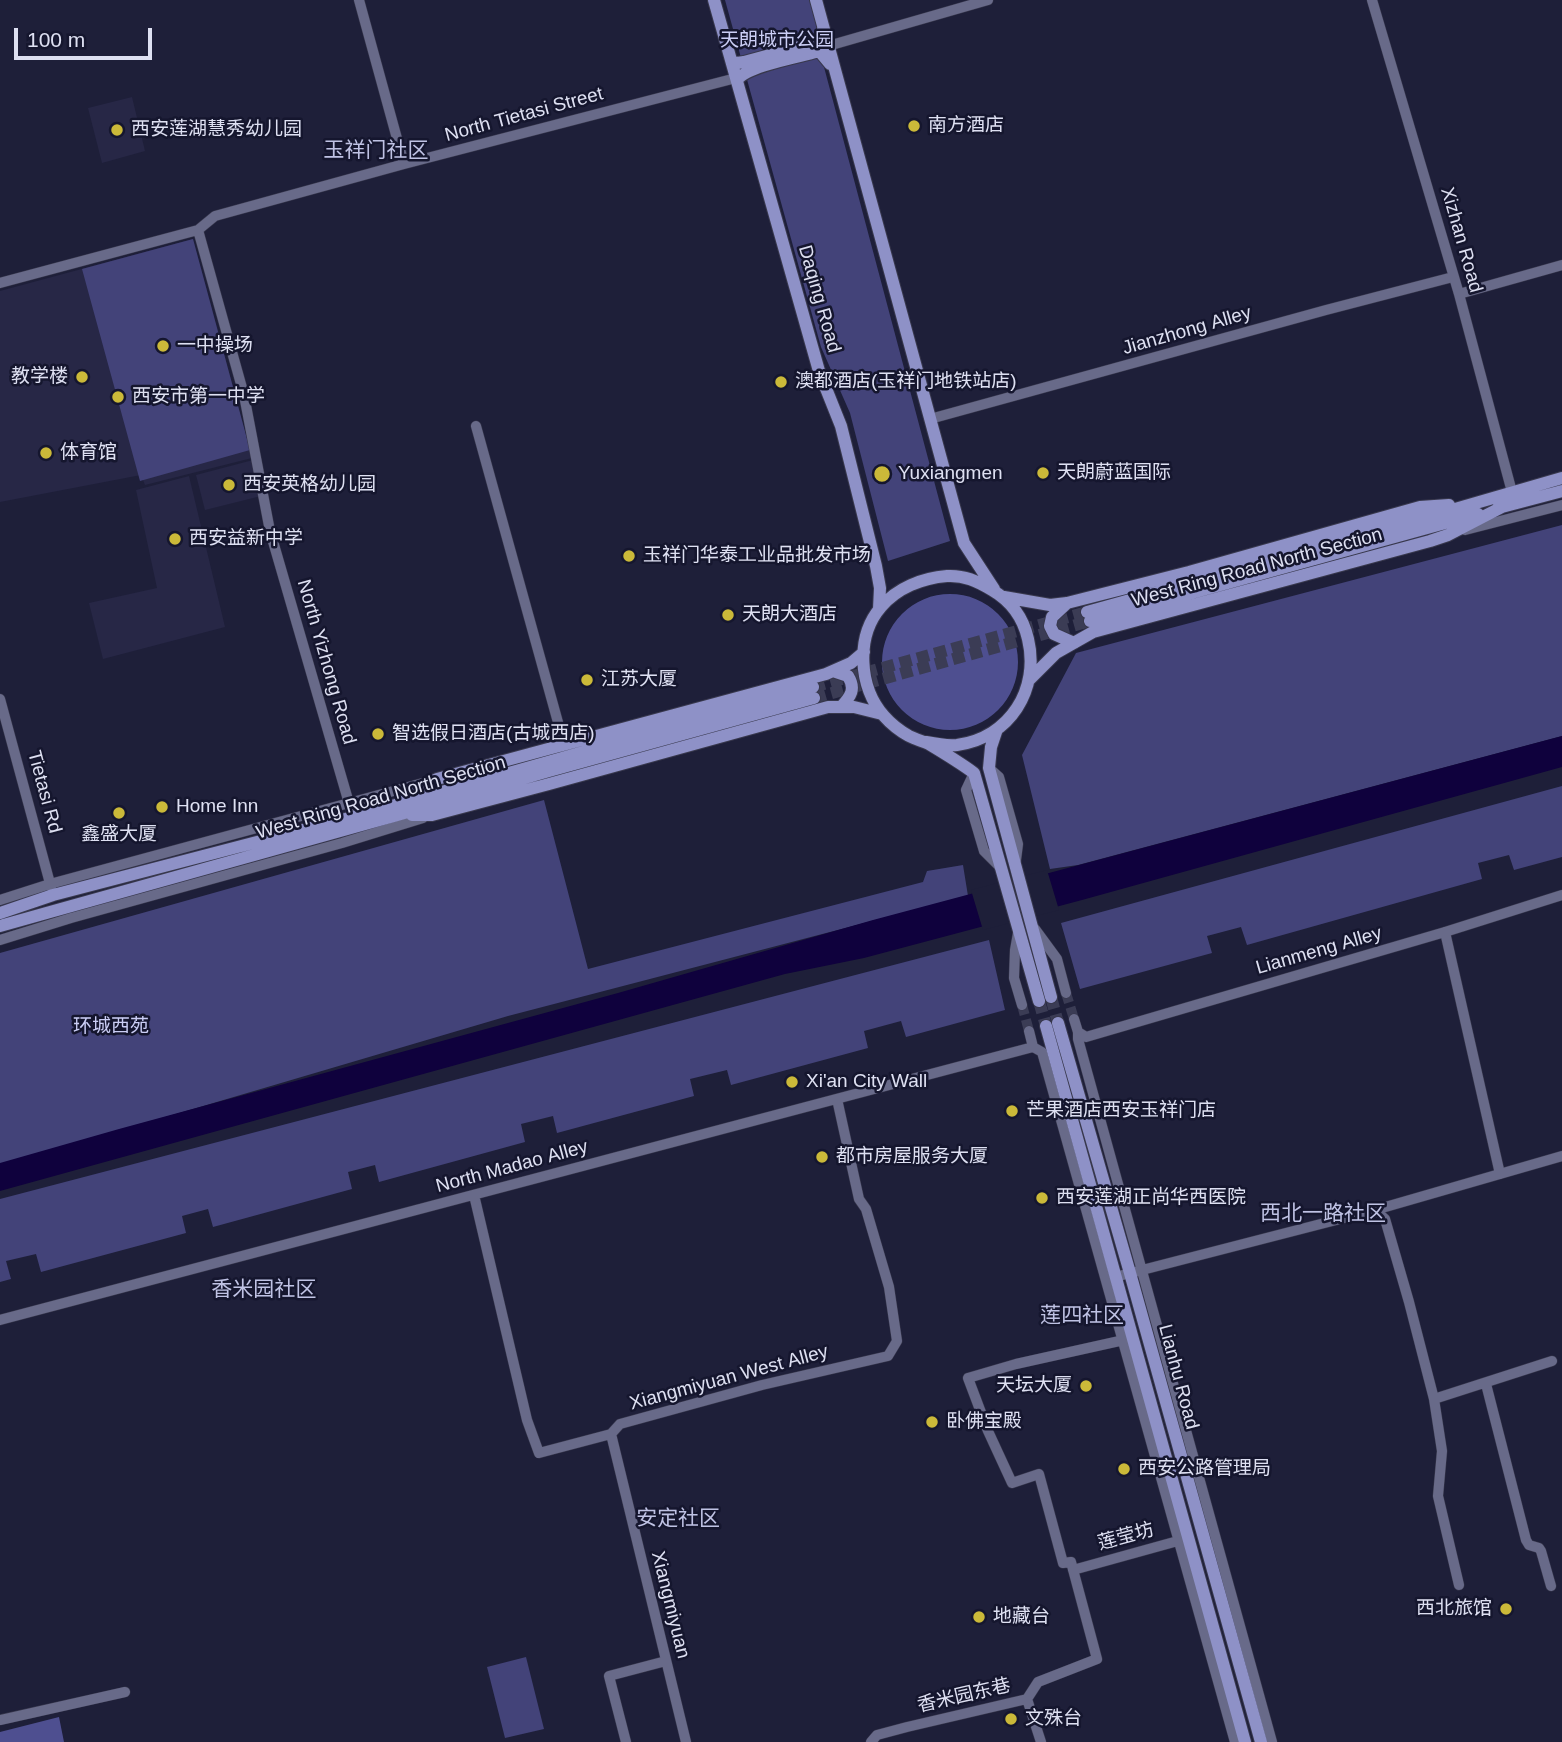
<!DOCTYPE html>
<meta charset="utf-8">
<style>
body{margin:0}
#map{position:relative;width:1562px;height:1742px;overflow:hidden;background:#1e1f39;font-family:Arial,sans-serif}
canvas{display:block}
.scale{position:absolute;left:14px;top:28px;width:138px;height:32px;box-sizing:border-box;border:4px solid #dee0f2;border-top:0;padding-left:9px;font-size:21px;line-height:24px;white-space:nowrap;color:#dee0f2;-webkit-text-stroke:5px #15162e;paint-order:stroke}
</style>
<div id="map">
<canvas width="1562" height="1742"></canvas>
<div class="scale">100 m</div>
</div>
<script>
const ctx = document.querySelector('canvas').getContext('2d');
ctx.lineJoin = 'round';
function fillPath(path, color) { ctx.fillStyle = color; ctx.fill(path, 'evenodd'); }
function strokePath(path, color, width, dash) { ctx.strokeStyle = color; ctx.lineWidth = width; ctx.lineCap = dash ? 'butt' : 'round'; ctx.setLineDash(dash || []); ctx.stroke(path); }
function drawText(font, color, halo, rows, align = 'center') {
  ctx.font = font + ' Arial,"Noto Sans SC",sans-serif'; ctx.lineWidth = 5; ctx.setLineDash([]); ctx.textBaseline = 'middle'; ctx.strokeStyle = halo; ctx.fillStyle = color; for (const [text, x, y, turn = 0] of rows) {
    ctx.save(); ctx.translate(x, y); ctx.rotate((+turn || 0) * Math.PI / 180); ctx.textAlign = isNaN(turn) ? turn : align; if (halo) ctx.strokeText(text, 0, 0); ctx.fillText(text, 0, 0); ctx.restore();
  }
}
fillPath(new Path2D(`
 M132,97l13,54 -43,12 -14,-55z
 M193,239l59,219 -107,27 -4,-10 -141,27v-211z
 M253,460l8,36 -56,14 -9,-35z
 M189,476l36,151 -122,32 -14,-56 68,-15 -21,-98z`), '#272746');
fillPath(new Path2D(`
 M725,0h85l9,34 1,18 130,489 -62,20 -38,-148 -29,-66z
 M193,239l57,211 -110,31 -58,-212z
 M1562,525v211l-484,129 -28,4 -28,-114 54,-102z
 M1562,786v71l-48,13 -5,-15 -31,8 4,16 -235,66 -6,-18 -34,9 5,17 -132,36 -19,-66z
 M544,800l44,169 335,-87 4,-11 36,-6 5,31 -460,120 -508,150v-213z
 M989,940l16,70 -99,27 -5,-16 -37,10 4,17 -137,37 -4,-15 -37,9 4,17 -137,37 -4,-17 -32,8 4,18 -146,40 -4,-17 -27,7 4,17 -139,38 -5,-18 -26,7 4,17 -145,39 -5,-18 -30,7 5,18 -11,3v-83z
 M526,1657l18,72 -39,9 -18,-71z`), '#434379');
fillPath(new Path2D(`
 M882 662a68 68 0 1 1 136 0a68 68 0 1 1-136 0Z
 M59,1717l5,25h-64v-10z`), '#4e4f90');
fillPath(new Path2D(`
 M1562,736v31l-480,133 -218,58 -79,16 -785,217v-28l119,-34 499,-136 255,-73z`), '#0f013d');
fillPath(new Path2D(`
 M1047,870l12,40 -76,20 -12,-40z`), '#1e1f39');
strokePath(new Path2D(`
 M1066,993l8,26
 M1022,1005l7,26`), '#3b3c55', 10, [10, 5]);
strokePath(new Path2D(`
 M813,687l274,-75
 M814,698l276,-77
 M1051,997l7,26
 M1039,1001l7,25`), '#3b3c55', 12, [12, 6]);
const minor = new Path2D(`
 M359,0l45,164
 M1372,0l87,294 53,198
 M828,46l160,-46
 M198,230l46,165 26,136 83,286
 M0,283l198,-53 17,-14 189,-52 332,-86
 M1459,294l103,-29
 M930,419l396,-109 127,-33
 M476,426l88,318
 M1465,530l97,-25
 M0,699l51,188
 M989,768l10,9 19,67 -2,16
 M974,773l-8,17 18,61 16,16
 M0,900l50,-16 373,-101
 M1035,929l22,30 9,34
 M1445,932l55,242
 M1018,933l-3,17 -1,28 8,27
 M0,940l71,-22 271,-75 81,-25
 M1074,1019l4,13 8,5 359,-105 117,-37
 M1029,1031l4,16 9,5 193,690
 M1078,1032v7l194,703
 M474,1195l53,225 12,33 72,-19 9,-10 142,-39 126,-29 9,-15 -8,-54 -23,-78 -7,-10 -22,-100
 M1375,1210l10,9 24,83 25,97 8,52 -4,45 21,89
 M1115,1277l260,-67 187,-54
 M0,1320l1033,-273
 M1486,1384l40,156 3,5 10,3 2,3 10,35
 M1434,1399l118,-38
 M611,1434l75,308
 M1073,1570l112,-31
 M1027,1699l14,43
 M0,1720l125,-28
 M626,1742l-17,-66 57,-15
 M871,1742l6,-7 30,-8 120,-28 11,-17 59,-23 -26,-97 -8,1 -24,-89 -27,9 -24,-52 -20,-53 48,-14 117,-26`);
const major = new Path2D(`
 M714,0l105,371 22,55 35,140 4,22 -1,21
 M816,0l148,543 30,46
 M732,62l5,1 7,-1 74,-20 3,-4 2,-9
 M737,80c10,-14 61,-23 79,-28h4l10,12
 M1498,508l64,-17
 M1004,597l46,8 17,-2 122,-31 231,-65 29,-2
 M1067,603l-15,14 -2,9 4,8 20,9
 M1087,612l344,-96 131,-38
 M1090,621l388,-107
 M833,671l15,5c8,13 3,20 -7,31
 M1029,680l27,-27 37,-21 337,-91 18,-6 56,-29
 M997,729l-6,18 -2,21 62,229
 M926,742c10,2 21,4 31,3 53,-7 83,-56 71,-106 -5,-22 -17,-38 -36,-49 -15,-9 -28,-15 -45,-14 -25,2 -50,12 -66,31 -26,30 -22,81 3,109 7,8 16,15 25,20 6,3 13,5 20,8 15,9 30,18 45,29l65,228
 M405,796l32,-17 389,-105 25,-11 13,-11
 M412,815h20l117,-31 279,-77h26l28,7
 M0,913l53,-18 300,-78 460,-130
 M0,926l394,-110 155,-45 265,-73
 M1058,1023l72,250 131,469
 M1046,1026l199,716`);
strokePath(minor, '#38384d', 11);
strokePath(major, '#38384d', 14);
strokePath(minor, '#686a89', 10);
strokePath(major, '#8e91c7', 12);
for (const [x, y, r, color] of [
 [914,126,7,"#cbb939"],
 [117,130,7,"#cbb939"],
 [163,346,7,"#cbb939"],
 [82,377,7,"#cbb939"],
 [781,382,7,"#cbb939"],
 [118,397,7,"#cbb939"],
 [46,453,7,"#cbb939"],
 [1043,473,7,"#cbb939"],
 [882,474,9,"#cbb939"],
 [229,485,7,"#cbb939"],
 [175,539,7,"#cbb939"],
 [629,556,7,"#cbb939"],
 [728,615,7,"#cbb939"],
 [587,680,7,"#cbb939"],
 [378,734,7,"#cbb939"],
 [162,807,7,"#cbb939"],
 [119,813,7,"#cbb939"],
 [792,1082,7,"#cbb939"],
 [1012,1111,7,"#cbb939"],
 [822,1157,7,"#cbb939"],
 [1042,1198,7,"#cbb939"],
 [1086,1386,7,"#cbb939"],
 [932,1422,7,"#cbb939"],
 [1124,1469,7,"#cbb939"],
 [1506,1609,7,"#cbb939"],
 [979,1617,7,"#cbb939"],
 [1011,1719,7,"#cbb939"]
]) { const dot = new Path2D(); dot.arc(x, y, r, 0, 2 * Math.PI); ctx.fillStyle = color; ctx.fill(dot); strokePath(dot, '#15162e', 2.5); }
drawText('19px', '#cbcef5', '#15162e', [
 ["天朗城市公园",777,41],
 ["环城西苑",111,1027]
]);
drawText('19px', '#dee0f2', '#15162e', [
 ["North Tietasi Street",524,115,-15],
 ["Xizhan Road",1461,240,74],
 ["Daqing Road",819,299,74],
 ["Jianzhong Alley",1187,331,-16],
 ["West Ring Road North Section",1257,568,-15],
 ["North Yizhong Road",326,662,74],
 ["Tietasi Rd",44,792,75],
 ["West Ring Road North Section",381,798,-16],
 ["Lianmeng Alley",1319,951,-16],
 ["North Madao Alley",512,1167,-15],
 ["Lianhu Road",1178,1377,75],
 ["Xiangmiyuan West Alley",729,1378,-15],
 ["莲莹坊",1126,1537,-15],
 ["Xiangmiyuan",670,1605,76],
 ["香米园东巷",964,1696,-13]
]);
drawText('19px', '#dee0f2', '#15162e', [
 ["南方酒店",928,126],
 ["西安莲湖慧秀幼儿园",131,130],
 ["一中操场",177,346],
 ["教学楼",68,377,"right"],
 ["澳都酒店(玉祥门地铁站店)",795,382],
 ["西安市第一中学",132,397],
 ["体育馆",60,453],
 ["天朗蔚蓝国际",1057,473],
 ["Yuxiangmen",898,474],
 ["西安英格幼儿园",243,485],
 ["西安益新中学",189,539],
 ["玉祥门华泰工业品批发市场",643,556],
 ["天朗大酒店",742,615],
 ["江苏大厦",601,680],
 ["智选假日酒店(古城西店)",392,734],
 ["Home Inn",176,807],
 ["鑫盛大厦",119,835,"center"],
 ["Xi'an City Wall",806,1082],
 ["芒果酒店西安玉祥门店",1026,1111],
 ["都市房屋服务大厦",836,1157],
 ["西安莲湖正尚华西医院",1056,1198],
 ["天坛大厦",1072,1386,"right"],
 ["卧佛宝殿",946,1422],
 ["西安公路管理局",1138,1469],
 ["西北旅馆",1492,1609,"right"],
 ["地藏台",993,1617],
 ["文殊台",1025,1719]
], 'left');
drawText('21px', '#bfc2e4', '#15162e', [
 ["玉祥门社区",376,151],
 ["西北一路社区",1323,1214],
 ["香米园社区",264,1290],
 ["莲四社区",1082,1316],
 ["安定社区",678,1519]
]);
</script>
